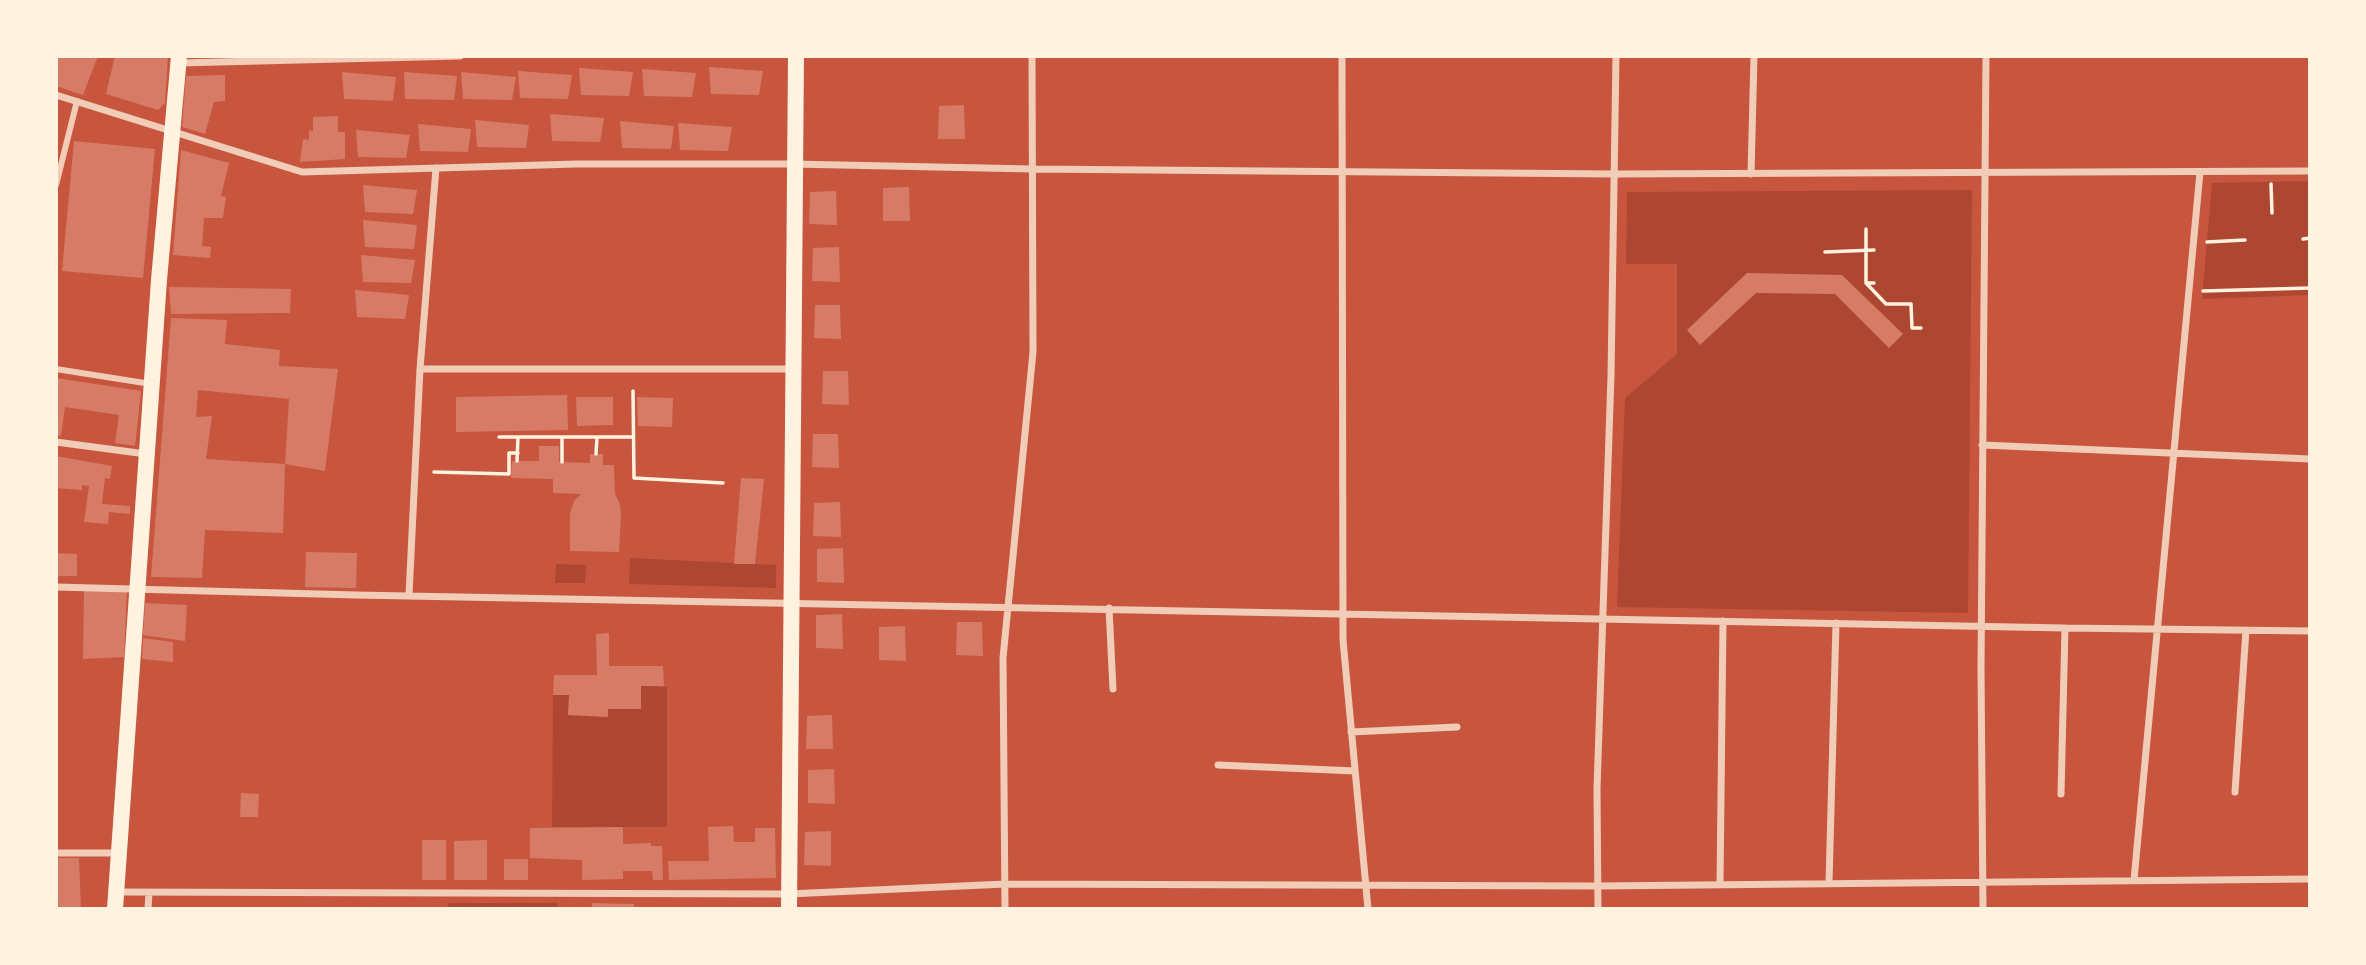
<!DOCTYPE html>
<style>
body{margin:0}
#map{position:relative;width:2366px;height:965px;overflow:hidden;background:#c8553d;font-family:"Golos Text",sans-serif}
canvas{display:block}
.frame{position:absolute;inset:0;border:58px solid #fff3e0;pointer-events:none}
</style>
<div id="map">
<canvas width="2366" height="965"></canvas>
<div class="frame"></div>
</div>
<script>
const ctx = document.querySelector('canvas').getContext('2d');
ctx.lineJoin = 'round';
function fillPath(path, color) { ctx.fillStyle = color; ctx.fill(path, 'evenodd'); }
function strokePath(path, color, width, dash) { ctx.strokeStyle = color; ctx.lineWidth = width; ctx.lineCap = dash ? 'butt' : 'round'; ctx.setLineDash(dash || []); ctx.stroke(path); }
fillPath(new Path2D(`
 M2310,181v114l-108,4 10,-116z
 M1972,190l-4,423 -351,-6 8,-209 52,-44v-90h-51l1,-72z
 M630,558l146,7v23l-147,-4z
 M556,564l30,1 -1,18h-30z
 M641,686l26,1v140h-115l1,-132h16v20l38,2 1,-8h33z
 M448,903h110v6h-110z`), '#ae4732');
fillPath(new Path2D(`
 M56,56h42l-15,39 -27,-9z
 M115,56h53l-3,47 -7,7 -52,-16z
 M709,67l54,4 -4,24 -48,-1z
 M579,68l54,4 -4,24 -48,-1z
 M642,69l54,4 -4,24 -48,-1z
 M518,71l54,4 -4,24 -48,-1z
 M342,72l54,5 -3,24 -49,-2z
 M404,72l53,4 -3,24 -49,-1z
 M461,72l55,5 -4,23 -49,-1z
 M225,75v26l-11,1 -9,32 -23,-7 4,-51z
 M964,105l1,34h-27l1,-33z
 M550,114l54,4 -4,24 -48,-1z
 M338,116v16h7v27l-45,3 3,-23 6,1v-10l4,1v-14z
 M475,120l54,5 -3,23 -49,-1z
 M620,121l54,5 -3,23 -49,-1z
 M678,123l54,4 -4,24 -48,-1z
 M418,124l53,5 -3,23 -48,-1z
 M356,130l54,5 -4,23 -48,-1z
 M74,141l81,8 -12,129 -81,-7z
 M181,150l48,13 -8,33 5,1 -3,21h-19l-2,28 9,1 -1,11 -37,-3z
 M363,185l54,5 -4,24 -48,-2z
 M909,187l1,34h-27v-33z
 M836,191l1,34 -28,-1 1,-32z
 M363,220l54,5 -3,24 -49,-2z
 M839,247l1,35 -28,-1 1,-33z
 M361,255l54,5 -4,23 -48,-1z
 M1747,273l95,2 61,59 -14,14 -54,-54 -79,-1 -56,52 -13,-15z
 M169,287l122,2 -1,24 -119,1z
 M355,290l54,5 -4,24 -48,-2z
 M815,305h25l1,34 -27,-1z
 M171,318l56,2 -2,24 55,6 -1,16 59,3 -13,102 -40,-7 4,-65 -91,-9 -2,27 16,-1 -6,43 79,5 -2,69 -78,-3 -3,48 -51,-1z
 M823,371h25l1,34 -27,-1z
 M56,378l85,13 -6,55 -20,-3 4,-28 -54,-8 -4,29 -5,-1z
 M567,395l1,35 -112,2v-35z
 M576,397h37v28l-36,1z
 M637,397l36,1 -1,29 -34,-1z
 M813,434h25l1,34 -27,-1z
 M539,446h20v16l31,1v-9h13v11h11l1,29 5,10 1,12 -2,36 -49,-1v-38l4,-12 7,-7 -28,-1v-14l-42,-1 1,-17h27z
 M56,456l56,10 -2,13 -5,-1 -3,26 28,2v8l-21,-2 -1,12 -24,-2 5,-36 -7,-1v5l-26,-2z
 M741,478l23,1 -9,85h-21z
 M840,502l1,35 -28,-1 1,-33z
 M843,548l1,35 -27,-1v-33z
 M306,552l51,1 -1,35 -51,-1z
 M56,553l21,1v22h-21z
 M84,589l43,1 -3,67 -41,2z
 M145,603l42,2 -2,36 -42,-6z
 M842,614l1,35 -27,-1v-33z
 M957,622h25l1,34 -27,-1z
 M905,626l1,35 -27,-1v-33z
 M609,633v33h54l1,20h-23v23h-33v8l-40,-2 1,-20h-16l1,-20h43l-1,-41z
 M143,638l30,4v20l-31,-3z
 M832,715l1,34h-27l1,-33z
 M834,769l1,35 -27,-1v-33z
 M241,793l18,1 -1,23h-18z
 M733,826l1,16h21v-14h20l1,50 -107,2 -1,-19h41l-1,-34z
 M623,827v17l28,-1v3h11l1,34h-10l-1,-9h-29v8l-41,1v-20l-52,-2v-30z
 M831,831v35l-27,-1 1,-33z
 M422,840h24v40h-24z
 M487,840v40h-33v-39z
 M56,858h23l2,51h-25z
 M504,859h24v21h-24z
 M592,903l42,1v5h-42z`), '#d67c66');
strokePath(new Path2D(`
 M2271,184l1,29
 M1866,229v54h8
 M2303,239l7,-1
 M2207,242l38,-2
 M1825,252l49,-2
 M1866,283l20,21h25
 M2203,291l107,-3
 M1911,304l1,24h9
 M633,391l1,87 89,5
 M499,437h134
 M596,454l1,-17
 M517,461l1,-24
 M562,462v-25
 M434,472l75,2v-21h9`), '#fff3e0', 3.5);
strokePath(new Path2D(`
 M56,185l21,-84
 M56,369l95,15`), '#f1ccb7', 6);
strokePath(new Path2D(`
 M1342,56l1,584 25,269
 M179,63l281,-7
 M56,95l246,77 274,-8h217l239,5 582,5 696,-3
 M1751,174l3,-118
 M420,369h372
 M56,442l90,12
 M1982,445l328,14
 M56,587l300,8 1709,33 245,3
 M409,595l11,-226 16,-201
 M1109,608l4,81
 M1351,732l106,-5
 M1218,765l137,6
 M2235,792l11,-162
 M2061,794l4,-166
 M56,853h63
 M2134,880l66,-708
 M1829,883l7,-260
 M1720,884l3,-263
 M117,892l672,2 216,-10 593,2 712,-7
 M148,909l1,-16
 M1005,909l-2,-251 30,-306 -1,-296
 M1598,909l-1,-120 14,-413 5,-320
 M1983,909l-2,-241 5,-612`), '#f1ccb7', 7);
strokePath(new Path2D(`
 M115,909l44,-629 20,-224
 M789,909l7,-853`), '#fff3e0', 16);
</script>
